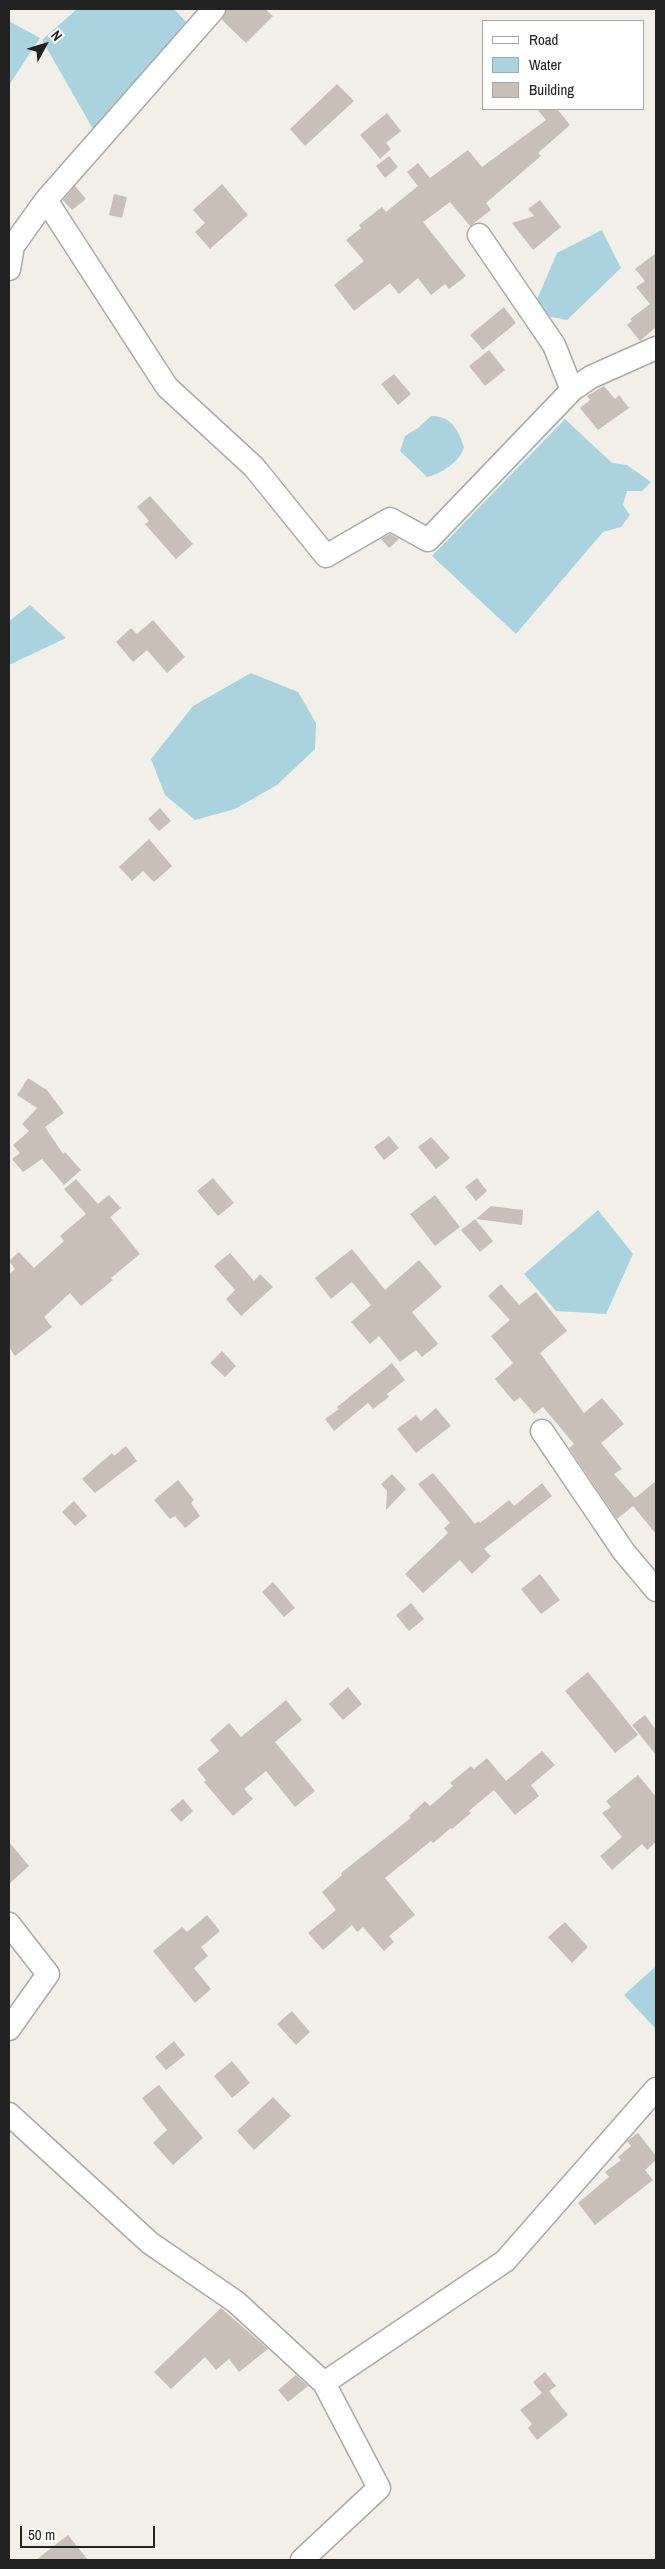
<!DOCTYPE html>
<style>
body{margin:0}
#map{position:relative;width:665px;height:2569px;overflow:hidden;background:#f2efe9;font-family:"Archivo Narrow",sans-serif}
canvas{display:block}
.frame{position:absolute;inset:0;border:10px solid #222;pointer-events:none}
.legend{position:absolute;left:482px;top:20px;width:162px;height:90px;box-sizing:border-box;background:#fff;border:1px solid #a7a7a7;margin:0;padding:6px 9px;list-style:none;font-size:15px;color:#222}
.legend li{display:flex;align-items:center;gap:10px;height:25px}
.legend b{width:25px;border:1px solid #a7a7a7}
.north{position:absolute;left:20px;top:20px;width:50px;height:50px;-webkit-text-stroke:4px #fff;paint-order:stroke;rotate:51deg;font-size:14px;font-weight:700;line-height:20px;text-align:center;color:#222}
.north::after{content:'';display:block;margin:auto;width:18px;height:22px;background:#222;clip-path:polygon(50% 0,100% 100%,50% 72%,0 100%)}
.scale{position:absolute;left:20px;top:2526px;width:135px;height:22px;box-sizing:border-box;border:2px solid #222;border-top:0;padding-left:6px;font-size:15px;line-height:18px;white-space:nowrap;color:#222;-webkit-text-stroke:4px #fff;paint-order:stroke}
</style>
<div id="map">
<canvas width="665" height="2569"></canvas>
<div class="frame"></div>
<ul class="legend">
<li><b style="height:6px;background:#fff"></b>Road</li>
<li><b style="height:14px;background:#aad3df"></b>Water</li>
<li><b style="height:14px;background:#c7bfb8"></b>Building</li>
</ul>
<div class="north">N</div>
<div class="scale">50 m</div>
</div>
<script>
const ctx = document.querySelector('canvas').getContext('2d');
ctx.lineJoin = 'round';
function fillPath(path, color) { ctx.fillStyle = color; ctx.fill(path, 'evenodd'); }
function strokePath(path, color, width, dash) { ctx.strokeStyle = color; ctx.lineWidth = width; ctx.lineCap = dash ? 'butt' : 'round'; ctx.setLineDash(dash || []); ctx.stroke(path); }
fillPath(new Path2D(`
 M77,9h97l14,15 -95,105 -51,-89z
 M9,21l31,17 -31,47z
 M602,230l19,38 -54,52 -36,-7 26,-60z
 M431,416c20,0 27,13 33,31 -3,14 -23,27 -37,30l-27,-26 5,-15 13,-8z
 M565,419l47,44 15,2 24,17 -9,9h-15l-4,14 7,10 -9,12 -18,5 -87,102 -84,-78z
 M30,605l36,33 -57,27v-44z
 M251,673l47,19 18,31 -1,26 -38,36 -42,24 -40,11 -30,-25 -14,-36 42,-53z
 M598,1210l35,44 -27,60 -50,-3 -32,-37z
 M656,1966v63l-32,-34z`), '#aad3df');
fillPath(new Path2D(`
 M227,9h38l8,7 -27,27 -24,-23z
 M337,84l17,17 -49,45 -15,-17z
 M537,109h20l13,16 -32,28 3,3 -55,47 5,7 -21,16 -20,-24 -27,20 43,54 -17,13 -4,-5 -14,11 -13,-17 -19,16 -9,-11 -36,28 -20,-26 30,-24 -18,-21 15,-12 -2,-3 23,-18 4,5 32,-26 -11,-14 11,-9 12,15 38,-28 14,17 64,-47z
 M387,113l14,18 -15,12 5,6 -11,10 -20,-24z
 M389,156l9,11 -13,11 -9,-12z
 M222,184l26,31 -38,34 -15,-17 10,-9 -12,-13z
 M75,186l11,13 -14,11 -9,-10z
 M114,194l13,3 -5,21 -13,-3z
 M540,200l21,27 -28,23 -21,-27 22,-7 -6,-7z
 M656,253v74l-16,14 -13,-16 5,-4 -2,-2 20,-15 -14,-17 9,-6 -10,-12z
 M504,307l12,16 -33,27 -13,-15z
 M489,350l16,20 -20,16 -16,-20z
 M394,374l17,20 -13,11 -17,-21z
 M604,386l11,13 4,-4 10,13 -31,22 -18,-22 10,-8 -3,-4z
 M150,496l43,48 -17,15 -31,-35 4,-3 -12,-14z
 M390,534l9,5 -10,9 -8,-9z
 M153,620l32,37 -18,16 -20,-23 -14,12 -17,-20 15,-14 6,6z
 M160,808l11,13 -12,10 -11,-12z
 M149,839l23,27 -18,16 -11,-11 -11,10 -13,-14z
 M28,1078l19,12 17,23 -19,14 18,27 2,-2 16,18 -17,15 -22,-26 -19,13 -11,-13 8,-6 -7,-8 16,-14 -7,-7 15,-16 -20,-13z
 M389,1136l10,12 -15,12 -10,-13z
 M431,1137l19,21 -14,11 -18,-22z
 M213,1178l21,25 -16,13 -21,-25z
 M477,1178l10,13 -11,10 -11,-14z
 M76,1179l22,25 11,-9 12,13 -11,9 30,37 -29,24 2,2 -32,26 -11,-13 -26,24 8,10 -37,29 -6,-9v-73l6,-5 -6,-8 10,-9 15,16 30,-27 -4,-5 26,-22 -22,-25z
 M435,1195l25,32 -25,19 -25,-32z
 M491,1206l32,4 -1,15 -46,-6z
 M475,1219l18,22 -13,11 -19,-22z
 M352,1249l33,41 34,-30 23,27 -30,25 26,32 -16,13 -6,-7 -16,12 -21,-26 -9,8 -19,-22 20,-17 -19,-23 -21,17 -16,-21z
 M230,1253l24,28 6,-7 13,13 -32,29 -15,-17 9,-9 -21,-24z
 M501,1284l18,21 17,-13 31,39 -27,22 44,60 18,-15 22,26 -23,19 21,26 -8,5 21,24 21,-17v53l-23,-28 -16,13 -48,-71 5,-4 -31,-37 -9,7 -14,-17 -6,5 -19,-23 18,-16 -22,-27 19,-16 -22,-24z
 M222,1351l14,15 -11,11 -15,-14z
 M392,1363l13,17 -18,14 2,3 -16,12 -5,-6 -34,28 -9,-12 14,-10 -2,-2z
 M436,1408l15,18 -35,27 -19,-24 19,-14 5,6z
 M126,1446l11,15 -42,32 -13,-14 30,-26 2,3z
 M433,1473l42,51 4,-3 1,2 29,-23 5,6 28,-23 10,13 -68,53 7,7 -19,18 -12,-14 -37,33 -18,-19 43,-41 -4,-5 6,-5 -32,-39z
 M392,1474l14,15 -20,21 1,-19 -6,-7z
 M178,1480l16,20 -3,3 9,13 -15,12 -10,-12 -5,3 -16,-19z
 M74,1501l13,15 -12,10 -13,-14z
 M540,1574l20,26 -19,14 -20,-25z
 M273,1582l22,26 -11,9 -22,-25z
 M411,1603l13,16 -15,12 -13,-16z
 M588,1672l50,63 -23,18 -50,-62z
 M348,1687l14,17 -19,16 -14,-16z
 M286,1700l16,20 -27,22 40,49 -20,16 -29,-36 -22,18 9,10 -20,17 -29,-34 2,-2 -9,-11 22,-18 -9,-11 19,-17 12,14z
 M645,1715l11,15v25l-24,-30z
 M542,1751l13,14 -24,20 8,11 -24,19 -21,-25 -25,21 2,2 -19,16 -1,-1 -18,15 -2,-2 -46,37 30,37 -26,21 5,6 -10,9 -21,-24 -6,5 -5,-7 -29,25 -15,-17 28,-23 -14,-18 20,-17 -1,-2 70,-55 -2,-2 16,-15 5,5 23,-20 -3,-3 21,-17 3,3 13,-11 19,23z
 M638,1775l18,22v45l-9,8 -5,-6 -30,26 -12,-14 22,-19 -20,-24 9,-6 -5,-6z
 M183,1799l10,12 -12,11 -11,-12z
 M9,1842l20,24 -20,18z
 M207,1915l13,16 -19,16 7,9 -14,12 17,21 -16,14 -42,-52 29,-24 5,5z
 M565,1922l23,25 -16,16 -24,-26z
 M292,2011l18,21 -14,13 -19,-21z
 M174,2041l11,14 -19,15 -11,-13z
 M232,2061l18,22 -18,15 -18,-22z
 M159,2085l44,53 -30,27 -20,-22 14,-13 -25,-32z
 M273,2097l18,19 -37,34 -17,-19z
 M638,2133l18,23v4l-11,10 8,10 -58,45 -17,-22 31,-26 -4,-5 16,-12 -3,-3 13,-11 -4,-5z
 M221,2308l47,41 -29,23 -10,-13 -13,11 -11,-13 -34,32 -17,-17z
 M545,2372l11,14 -7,5 19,24 -31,25 -9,-12 4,-4 -12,-14 22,-17 -9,-11z
 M296,2375l12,11 -20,16 -10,-12z
 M68,2535l20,25h-52z`), '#c7bfb8');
const minor = new Path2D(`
 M46,200l168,-191
 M479,235l75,110 18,45
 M9,269l4,-23 33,-46 121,187 87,80 72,89 64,-37 38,21 144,-150 19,-13 65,-29
 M542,1431l82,121 32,38
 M9,1924l39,50 -39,55
 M9,2114l141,129 86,59 88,81
 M302,2560l77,-72 -55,-105 181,-122 151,-172`);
strokePath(minor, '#a9a9a9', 25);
strokePath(minor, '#fff', 22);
</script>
